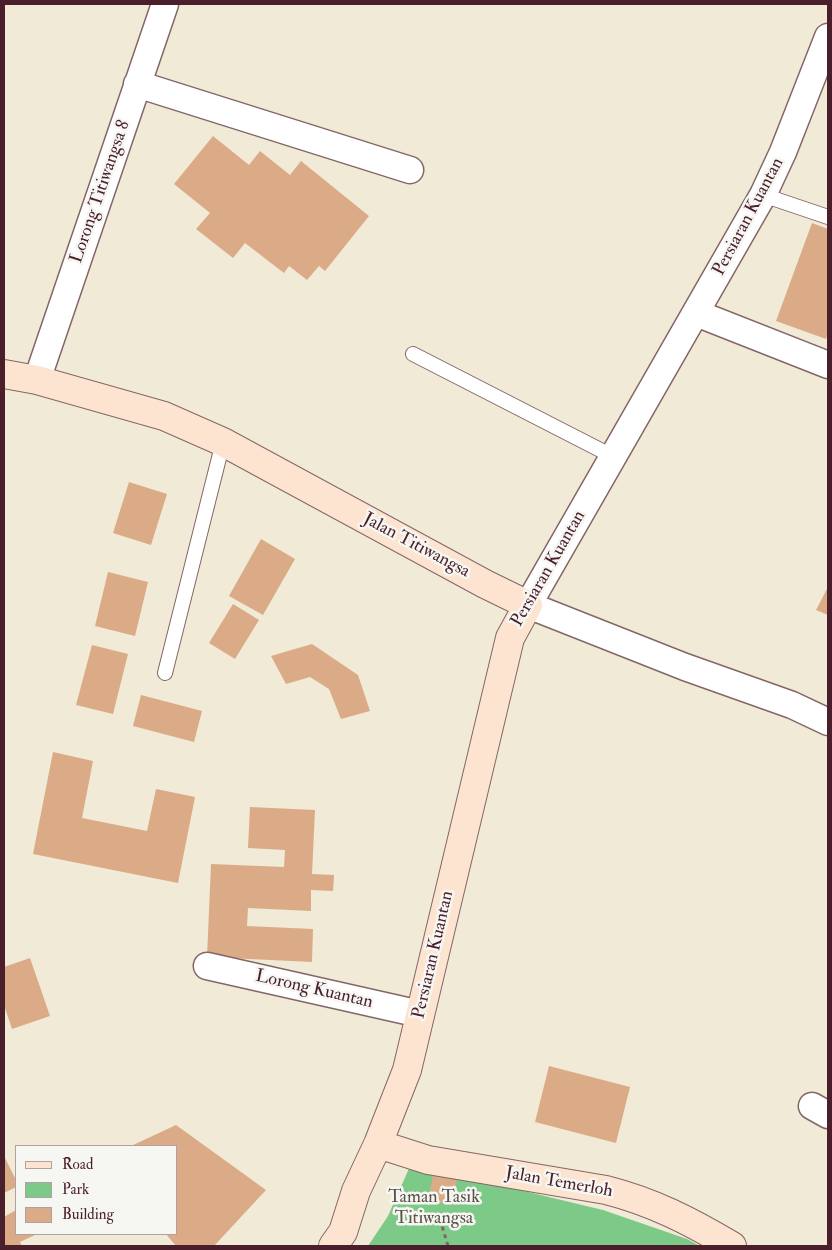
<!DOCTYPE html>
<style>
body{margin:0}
#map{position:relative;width:832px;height:1250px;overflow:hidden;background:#f1ead7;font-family:"IM FELL Double Pica",serif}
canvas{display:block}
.frame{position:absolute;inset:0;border:5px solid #4a1f2b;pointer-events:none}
.legend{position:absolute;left:15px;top:1145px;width:162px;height:90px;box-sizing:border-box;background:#f6f6f2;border:1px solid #b1a0a2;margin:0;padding:6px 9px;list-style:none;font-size:15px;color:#4a1f2b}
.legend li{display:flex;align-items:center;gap:10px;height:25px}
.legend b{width:25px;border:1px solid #b1a0a2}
</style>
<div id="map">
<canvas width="832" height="1250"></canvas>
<div class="frame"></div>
<ul class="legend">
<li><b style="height:6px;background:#fde4d0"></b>Road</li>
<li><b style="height:14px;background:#7dc988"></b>Park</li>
<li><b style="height:14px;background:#daab86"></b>Building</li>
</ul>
</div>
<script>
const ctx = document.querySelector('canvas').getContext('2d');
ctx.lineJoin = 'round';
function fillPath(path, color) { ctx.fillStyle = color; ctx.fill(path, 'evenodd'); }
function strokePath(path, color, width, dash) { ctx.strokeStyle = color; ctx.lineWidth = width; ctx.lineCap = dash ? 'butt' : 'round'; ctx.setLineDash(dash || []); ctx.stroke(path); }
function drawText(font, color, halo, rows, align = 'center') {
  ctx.font = font + ' "IM FELL Double Pica",serif'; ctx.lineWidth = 5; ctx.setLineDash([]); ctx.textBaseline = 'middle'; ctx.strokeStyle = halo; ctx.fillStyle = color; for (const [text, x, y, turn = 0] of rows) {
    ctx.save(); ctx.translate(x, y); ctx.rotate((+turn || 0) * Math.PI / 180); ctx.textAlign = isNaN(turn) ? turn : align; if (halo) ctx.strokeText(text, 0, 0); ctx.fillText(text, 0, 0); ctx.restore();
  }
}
fillPath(new Path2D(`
 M411,1164l192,46 84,29 13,7h-332l20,-30z`), '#7dc988');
fillPath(new Path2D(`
 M213,136l36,29 11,-14 30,24 11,-14 68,55 -44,55 -6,-5 -12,14 -18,-14 -5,7 -39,-30 -12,15 -37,-29 14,-16 -36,-29z
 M812,223l16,6v104l-2,6 -50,-18z
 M129,482l38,12 -16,51 -38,-12z
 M261,539l34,20 -32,56 -34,-19z
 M108,572l40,10 -13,54 -40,-10z
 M828,587v28l-12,-5z
 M233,604l26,16 -24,39 -26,-16z
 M312,644l46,31 12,36 -29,8 -12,-30 -19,-12 -24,7 -15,-28z
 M92,645l36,9 -15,60 -37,-9z
 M141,695l61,16 -8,31 -61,-16z
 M53,752l40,9 -11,57 65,13 9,-42 39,8 -17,86 -145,-29z
 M250,807l65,3 -3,64 22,1 -1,16 -22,-1v21l-63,-3 -1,18 66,3 -1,33 -105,-5 4,-93 73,3 1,-17 -37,-2z
 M30,958l20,58 -38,13 -8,-24v-38z
 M549,1066l81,21 -14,56 -81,-21z
 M176,1125l90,65 -52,56h-38l-10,-12h10v-88h-45z
 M4,1156l12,24v7l-12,6z
 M433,1176l24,4 -5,25 -24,-5z
 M16,1210v24h21l-17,8 2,4h-18v-29z`), '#daab86');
const lane = new Path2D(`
 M763,195l65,22
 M413,354l201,103
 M165,673l58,-231`);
const street = new Path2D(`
 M828,37l-45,115 -20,43 -235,410 157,62 107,38 36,17
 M137,84l273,86
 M696,313l132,52
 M37,380l128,-376
 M207,966l213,48
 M812,1106l16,9`);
const secondary = new Path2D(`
 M4,374l33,6 127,36 59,26 262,142 43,21 -18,33 -103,432 -29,74 -22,47 -13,41 -10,14
 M378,1144l50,16 178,30c47,12 84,31 126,56`);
strokePath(lane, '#846667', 16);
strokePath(street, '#846667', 29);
strokePath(secondary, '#846667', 30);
strokePath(new Path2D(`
 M440,1219l8,27`), '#846667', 3, [4, 4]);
strokePath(lane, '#fff', 14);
strokePath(street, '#fff', 26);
strokePath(secondary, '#fde4d0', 28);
drawText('18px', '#4a1f2b', '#f6f6f2', [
 ["Lorong Titiwangsa 8",101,192,-71],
 ["Persiaran Kuantan",749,217,-62],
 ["Jalan Titiwangsa",416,546,28],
 ["Persiaran Kuantan",549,569,-60],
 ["Persiaran Kuantan",434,955,-77],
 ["Lorong Kuantan",314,990,13],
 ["Jalan Temerloh",559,1183,10]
]);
drawText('18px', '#595247', '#f6f6f2', [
 ["Taman Tasik",434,1198],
 ["Titiwangsa",434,1219]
]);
</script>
